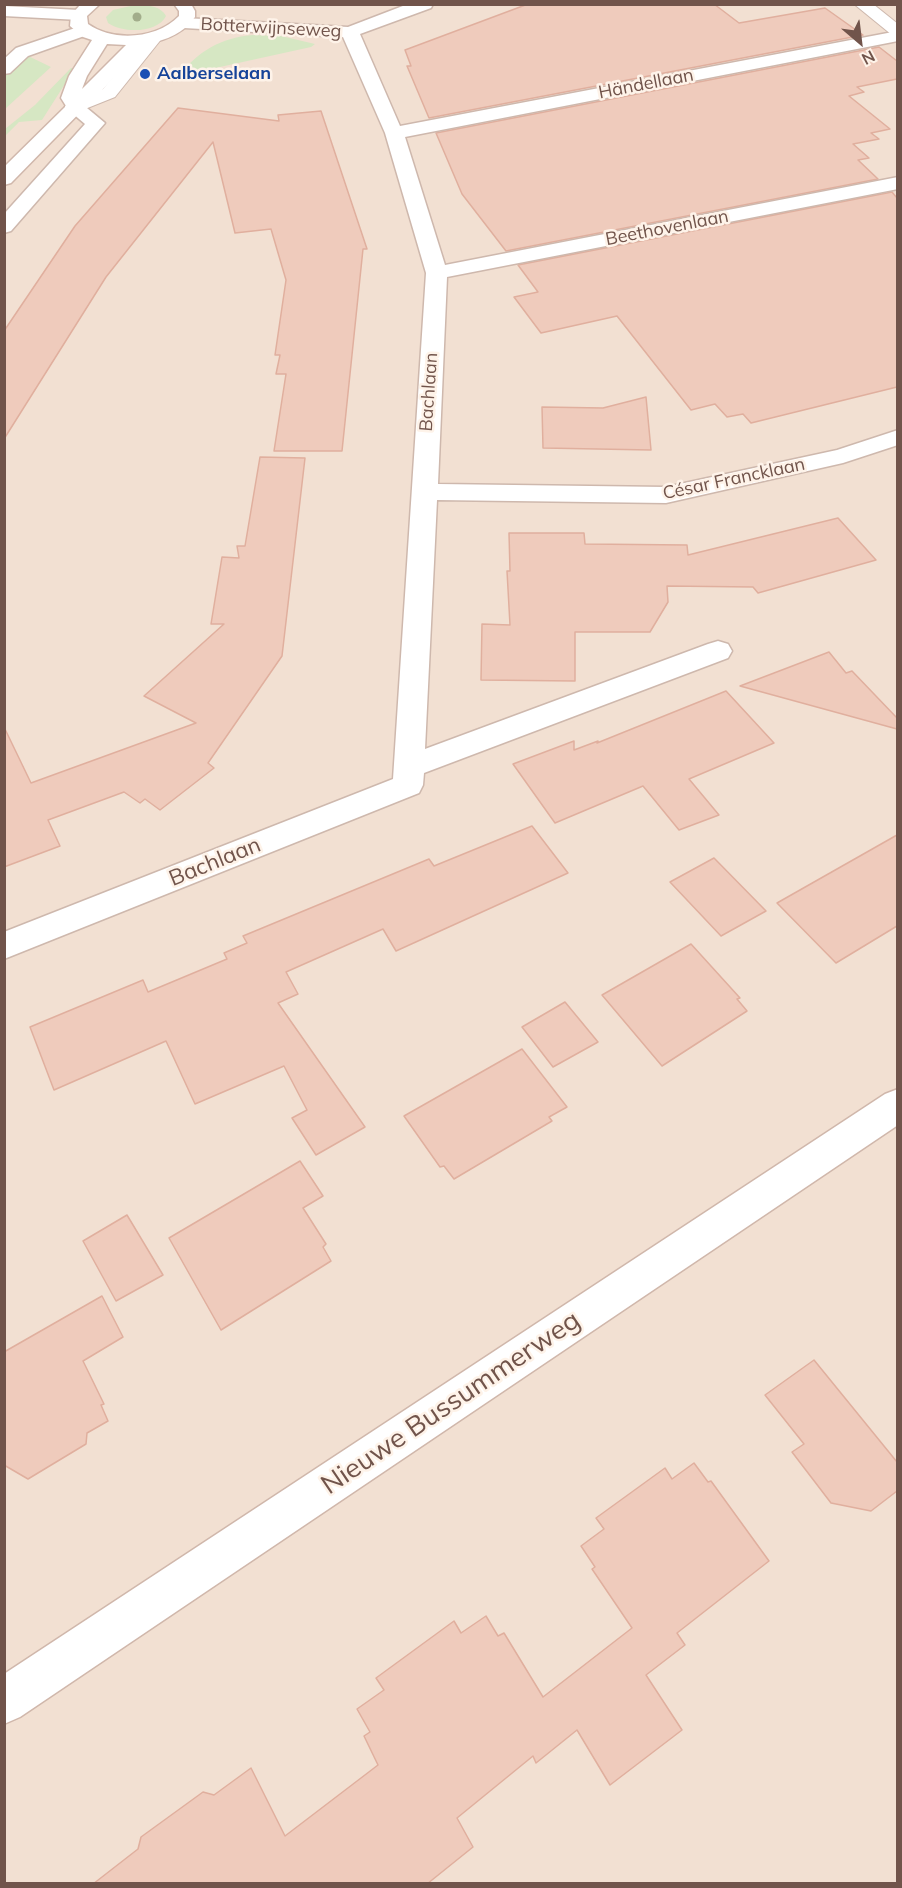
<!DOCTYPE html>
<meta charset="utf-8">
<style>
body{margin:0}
#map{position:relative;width:902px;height:1888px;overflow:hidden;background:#fbefe3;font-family:Mulish,sans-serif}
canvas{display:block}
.frame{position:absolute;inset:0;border:6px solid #71544b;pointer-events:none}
.north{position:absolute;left:830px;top:12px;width:60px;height:60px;-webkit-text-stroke:4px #fef3e9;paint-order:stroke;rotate:152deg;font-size:16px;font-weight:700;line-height:24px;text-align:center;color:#71544b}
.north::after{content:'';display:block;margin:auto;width:21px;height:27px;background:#71544b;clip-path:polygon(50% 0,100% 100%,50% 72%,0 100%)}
</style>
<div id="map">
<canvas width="902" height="1888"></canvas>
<div class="frame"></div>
<div class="north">N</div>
</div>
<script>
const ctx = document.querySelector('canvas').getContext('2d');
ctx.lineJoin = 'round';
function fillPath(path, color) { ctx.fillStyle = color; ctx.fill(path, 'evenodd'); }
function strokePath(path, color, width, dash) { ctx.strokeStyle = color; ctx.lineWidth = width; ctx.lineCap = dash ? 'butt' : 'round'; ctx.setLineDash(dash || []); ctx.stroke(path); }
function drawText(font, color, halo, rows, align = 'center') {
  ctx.font = font + ' Mulish,sans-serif'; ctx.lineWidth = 5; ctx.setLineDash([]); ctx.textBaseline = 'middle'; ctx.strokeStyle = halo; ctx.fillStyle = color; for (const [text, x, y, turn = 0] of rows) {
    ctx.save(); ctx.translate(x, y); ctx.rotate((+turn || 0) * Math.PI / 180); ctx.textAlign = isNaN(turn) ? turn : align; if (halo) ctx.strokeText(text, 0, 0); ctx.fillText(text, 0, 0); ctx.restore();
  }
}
fillPath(new Path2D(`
 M5,5h892v1878h-892z`), '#f2e0d2');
fillPath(new Path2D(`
 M135,5c11,0 25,0 31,11 -9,18 -44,17 -58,7l-2,-6 7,-7z
 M252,35l29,1 34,8 -4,3 -132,29c19,-25 42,-38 73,-41z
 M26,55l25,12 -46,42v-34z
 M71,68h4l-33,52 -23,2 -14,14v-7l30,-24z`), '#d6e7c3');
const building = new Path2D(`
 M528,4h186l25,19 86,-15 38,27 -434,83 -22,-52h4l-6,-16z
 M879,47l18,14v18l-40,8 7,5 -15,4 41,33 -19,4 8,6 -26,5 16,14 -11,2 20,19 -372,72 -44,-57 -26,-61z
 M178,108l101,13 -1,-6 43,-4 46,138h-4l-21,202h-68l12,-77h-10l4,-19h-5l11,-75 -15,-51 -36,4 -22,-91 -107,135 -102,162v-108l71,-105z
 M892,192l5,6v189l-146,36 -8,-9 -16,3 -12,-13 -24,6 -74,-94 -76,17 -27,-36 24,-5 -20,-27z
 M646,397l5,53 -108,-2 -1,-41 61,1z
 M260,457l45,1 -23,198 -74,107 6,5 -54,42 -15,-11 -5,4 -16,-11 -76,28 12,26 -56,21v-140l27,56 165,-60 -52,-27 80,-72h-13l11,-67 17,1 -2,-12h8z
 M838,518l38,42 -118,33 -5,-6 -86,-1 1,16 -18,30h-75v49l-94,-1 1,-56 28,1 -3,-54h3l-1,-38h75l1,11 102,1 1,10z
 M829,652l17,21 6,-2 45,47v11l-157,-43z
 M726,691l48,52 -85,36 30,36 -40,15 -36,-44 -88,37 -42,-59 61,-23v9l24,-9 -1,2z
 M532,826l36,47 -172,78 -13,-22 -97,43 12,22 -20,9 87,124 -49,28 -24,-37 15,-8 -23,-44 -89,38 -29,-63 -112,49 -24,-63 113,-47 5,12 79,-33 -3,-6 23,-10 -4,-7 186,-77 5,7z
 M897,835v91l-61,37 -59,-60z
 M714,858l52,53 -45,25 -51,-54z
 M691,944l49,54 -3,1 10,12 -85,55 -60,-71z
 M565,1002l33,40 -45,25 -31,-40z
 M522,1049l45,58 -18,10 3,4 -98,58 -10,-13 -4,1 -36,-51z
 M300,1161l23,35 -20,12 23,36 -3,3 8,14 -110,69 -52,-92z
 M127,1215l36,60 -47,26 -33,-60z
 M102,1296l21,41 -40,24 21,43 -3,1 7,16 -21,12 -1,11 -58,35 -24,-14v-113z
 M814,1360l83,102v29l-26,20 -40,-8 -39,-51 12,-8 -39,-49z
 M694,1463l14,19 3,-1 58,80 -92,72 8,12 -39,30 36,55 -72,55 -33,-55 -41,33 -3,-7 -76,62 16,29 -46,37h-334l45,-35 3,-12 62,-45 11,3 37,-27 34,68 93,-71 -14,-29 6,-4 -13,-23 27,-19 -8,-12 78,-57 7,12 25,-17 12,20 6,-3 39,64 89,-69 -40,-59 3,-2 -14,-21 23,-17 -8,-11 69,-50 7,11z`);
fillPath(building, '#efcbbc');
strokePath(building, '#e0af9e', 1.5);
const lane = new Path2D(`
 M854,4h19l25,20v13l-6,-2z
 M155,32l8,5 -48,60 -35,14h-12l-3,-4 3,-4 35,-14 46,-55z`);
const street = new Path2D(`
 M408,4h25l-2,4 -71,26 40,92 498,-95v10l-493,96 40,128 453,-88v12l-451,88 -9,207 228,3 171,-37 61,-20v15l-55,18 -177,40 -229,-3 -12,249 283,-105 10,-3 10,3 4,7 -4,7 -304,115 -1,12 -4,8 -415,166v-27l389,-153 33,-506 -41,-140 -42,-96 -159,-9 -6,-1 -2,-4 2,-4 6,-1 164,9z
 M4,6l75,4 8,5 -8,5 -75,-4z
 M84,25l6,1 3,4 -3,4 -62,22 -18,17 -6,1v-15l12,-11z
 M74,101l7,2 24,20 -94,108 -7,2v-19l81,-90 -20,-17 2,-4z`);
const secondary = new Path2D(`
 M81,4h19l-13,12 1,8c25,18 69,15 91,-8v-5l-5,-7h17l4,7v6c-11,16 -28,23 -48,27l-136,139 -7,2v-18l62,-61 -5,-8 8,-22 23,-36 -9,-3 -13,-11 1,-11zM107,44l19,1 -44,44 5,-13z
 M898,1089v36l-878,592 -16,7v-50l881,-580z`);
strokePath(lane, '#ceb8ad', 2);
strokePath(street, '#ceb8ad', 3);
strokePath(secondary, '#d0b7ab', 3);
fillPath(lane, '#fff');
fillPath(street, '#fff');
fillPath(secondary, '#fff');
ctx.fillStyle = '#a2ad8b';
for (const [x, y] of [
 [137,17]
]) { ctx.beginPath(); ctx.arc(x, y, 4.5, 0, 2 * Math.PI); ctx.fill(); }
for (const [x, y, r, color] of [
 [145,74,6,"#1a4fb4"]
]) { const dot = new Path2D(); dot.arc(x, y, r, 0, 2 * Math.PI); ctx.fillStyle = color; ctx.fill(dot); strokePath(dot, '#fef3e9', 2); }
drawText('18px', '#71544b', '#fef3e9', [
 ["Botterwijnseweg",271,28,3],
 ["Händellaan",646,84,-11],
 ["Beethovenlaan",667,228,-11],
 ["Bachlaan",429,392,-86],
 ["César Francklaan",734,479,-12]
]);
drawText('bold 18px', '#164399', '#fef3e9', [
 ["Aalberselaan",157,74]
], 'left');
drawText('22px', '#71544b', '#fef3e9', [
 ["Bachlaan",215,862,-22]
]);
drawText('27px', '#71544b', '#fef3e9', [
 ["Nieuwe Bussummerweg",451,1403,-34]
]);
</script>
